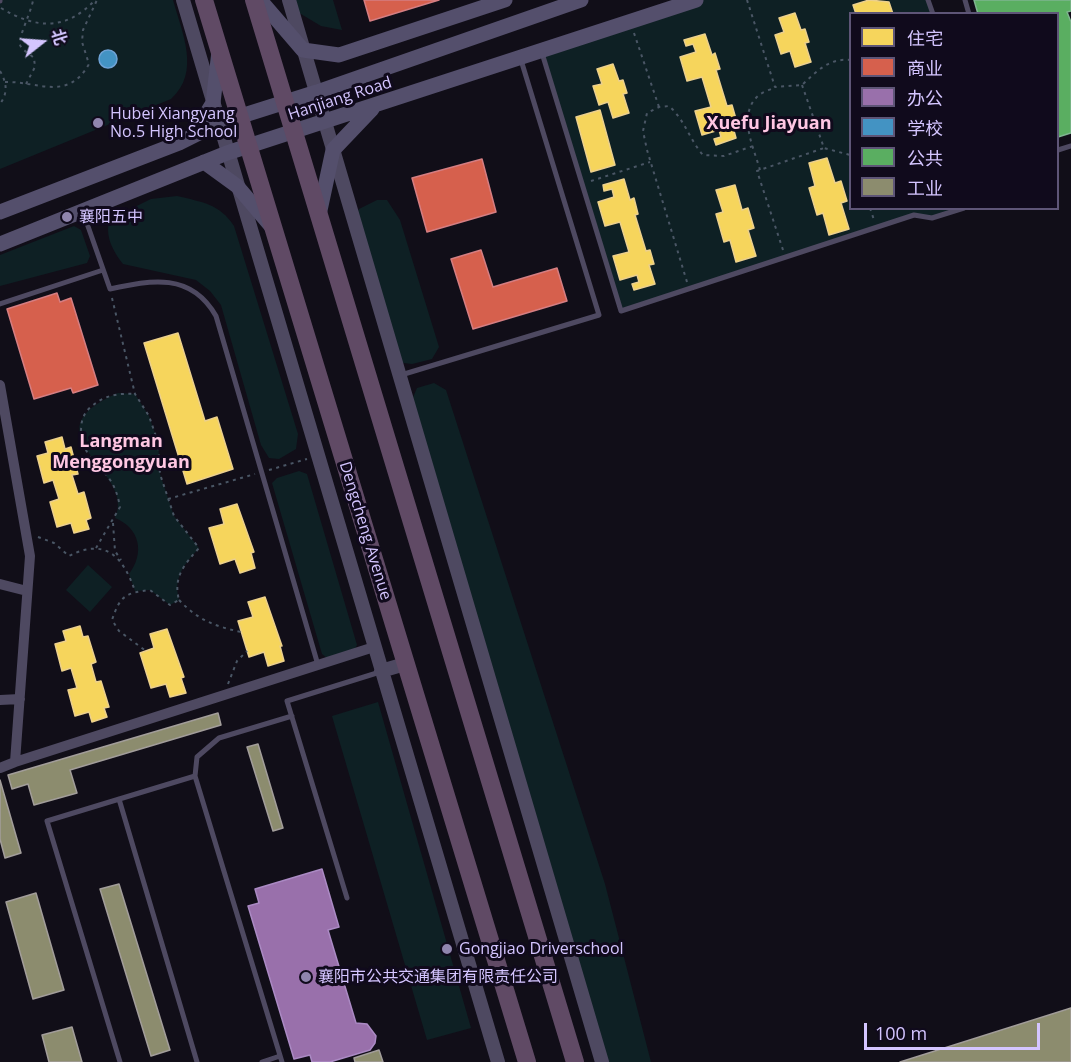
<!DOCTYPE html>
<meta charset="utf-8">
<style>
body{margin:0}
#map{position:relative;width:1071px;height:1062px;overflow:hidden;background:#110e18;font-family:"Open Sans","Noto Sans SC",sans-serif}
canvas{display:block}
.legend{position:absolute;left:849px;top:12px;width:210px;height:198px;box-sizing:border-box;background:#100a1c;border:2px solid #5e5577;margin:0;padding:8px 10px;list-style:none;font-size:18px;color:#d4c5ff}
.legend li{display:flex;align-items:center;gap:12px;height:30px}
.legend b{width:30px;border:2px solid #5e5577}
.north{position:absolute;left:12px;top:12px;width:60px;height:60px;-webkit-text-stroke:4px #100a1c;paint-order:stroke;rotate:73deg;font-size:16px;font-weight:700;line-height:24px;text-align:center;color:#d4c5ff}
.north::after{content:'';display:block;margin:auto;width:21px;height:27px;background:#d4c5ff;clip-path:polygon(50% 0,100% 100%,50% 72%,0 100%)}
.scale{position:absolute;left:864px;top:1023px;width:176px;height:27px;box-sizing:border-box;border:3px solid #d4c5ff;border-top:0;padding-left:8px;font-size:18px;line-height:21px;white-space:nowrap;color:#d4c5ff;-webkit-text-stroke:4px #100a1c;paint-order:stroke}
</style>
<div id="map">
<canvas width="1071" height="1062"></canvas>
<ul class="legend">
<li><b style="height:16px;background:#f6d55c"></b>住宅</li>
<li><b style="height:16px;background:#d6604d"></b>商业</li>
<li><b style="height:16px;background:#9970ab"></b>办公</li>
<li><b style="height:16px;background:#4393c3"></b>学校</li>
<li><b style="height:16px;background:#5aae61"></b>公共</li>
<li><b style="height:16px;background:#8c8c6e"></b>工业</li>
</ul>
<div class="north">北</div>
<div class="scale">100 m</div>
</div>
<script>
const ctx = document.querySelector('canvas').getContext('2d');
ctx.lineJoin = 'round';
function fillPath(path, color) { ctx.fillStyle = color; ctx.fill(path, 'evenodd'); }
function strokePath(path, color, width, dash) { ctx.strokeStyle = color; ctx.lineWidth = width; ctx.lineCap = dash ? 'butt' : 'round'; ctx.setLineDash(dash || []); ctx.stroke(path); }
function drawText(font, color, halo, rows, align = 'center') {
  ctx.font = font + ' "Open Sans","Noto Sans SC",sans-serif'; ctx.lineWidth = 6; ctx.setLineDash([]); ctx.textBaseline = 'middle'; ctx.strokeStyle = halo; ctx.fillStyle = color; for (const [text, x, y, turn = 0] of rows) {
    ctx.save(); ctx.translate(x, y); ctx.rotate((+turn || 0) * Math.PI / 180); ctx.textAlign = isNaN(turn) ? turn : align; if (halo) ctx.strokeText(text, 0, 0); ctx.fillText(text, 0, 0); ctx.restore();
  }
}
fillPath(new Path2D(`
 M0,0h173c9,33 28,72 -2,99l-171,70z
 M289,0h44l9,30 -21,-4 -30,-18z
 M696,0h232l5,13 -83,1v194l114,1 -32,9 -18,-3 -293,96 -79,-260z
 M177,196c25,6 43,8 57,30l64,208 -2,15 -17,10 -10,-1 -8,-13 -40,-140 -11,-14 -14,-11 -73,-16c-10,-13 -19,-29 -13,-45l41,-20z
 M377,200h10l13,20 39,127 -7,12 -20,5 -16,-2 -42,-143 5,-10z
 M74,226l7,4 9,26 -3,7 -87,23v-31z
 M434,383l12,7 159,494 46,178h-49l-193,-655 8,-19z
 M118,393l17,1 14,22 9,26 2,32 14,42 25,32c-15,17 -26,29 -20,52l-9,5 -20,-15 -15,1 -6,-17c16,-21 11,-46 -14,-56 23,-48 -93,-84 3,-125z
 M299,471l8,3 50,171 -3,5 -27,8 -5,-4 -50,-171 5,-5z
 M88,565l24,22 -22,25 -24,-22z
 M378,702l93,326 -44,12 -95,-324z`), '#0e2024');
const homes = new Path2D(`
 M869,0l20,2 4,12h-37l-3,-9z
 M795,13l6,17 4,-1 4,13 -4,1 6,19 -16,5 -5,-16 -9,3 -6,-19 9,-3 -5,-14z
 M705,34l7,21 3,-2 5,16 -4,1 11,36 5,-1 4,14 -5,1 5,18 -20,7 -2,-6 7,-2 -2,-7 -17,5 -7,-24 16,-4 -9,-30 -15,4 -7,-24 16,-5 -3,-8 -7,2 -2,-6z
 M613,64l6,17 4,-1 4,13 -4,1 6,19 -16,5 -5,-16 -9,3 -6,-19 9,-2 -5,-15z
 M600,110l15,55 -24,7 -15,-55z
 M827,158l8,25 6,-2 6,20 -6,2 8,26 -20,6 -6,-22 -6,2 -8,-27 6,-2 -6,-23z
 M624,179l6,21 4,-2 4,16 -3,1 11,36 4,-1 4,14 -5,1 6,19 -21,6 -2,-6 7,-2 -2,-7 -17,5 -7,-24 16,-4 -9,-30 -15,4 -7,-24 16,-5 -2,-8 -8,2 -1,-6z
 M735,185l7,25 6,-2 6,20 -6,2 8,26 -20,6 -6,-22 -6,2 -8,-28 7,-2 -7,-22z
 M178,333l27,88 12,-4 16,52 -46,15 -43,-141z
 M62,437l3,12 6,-2 7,27 -6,1 6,19 6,-2 7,26 -5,2 3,9 -15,4 -3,-10 -14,4 -7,-25 9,-3 -6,-19 -9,3 -7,-27 11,-3 -3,-11z
 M237,504l17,48 -3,1 4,15 -15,5 -5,-14 -15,5 -11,-36 15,-4 -4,-15z
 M265,597l17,49h-2l4,15 -16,5 -4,-14 -15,5 -11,-36 15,-4 -5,-15z
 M80,626l3,11 5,-1 8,26 -5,2 5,18 5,-1 8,26 -5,1 3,9 -15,5 -3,-10 -14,4 -7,-26 9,-2 -6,-20 -9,3 -7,-27 11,-3 -3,-10z
 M167,629l17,48 -3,1 5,15 -16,4 -4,-13 -15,4 -11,-35 14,-5 -4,-14z`);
fillPath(homes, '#f6d55c');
strokePath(homes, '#ecd08d', 1.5);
const shops = new Path2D(`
 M364,0h75l-69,21z
 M482,159l14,53 -69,20 -15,-54z
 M481,250l12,37 64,-19 10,33 -94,28 -22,-70z
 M57,293l3,9 11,-4 27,87 -25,8 -2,-5 -37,11 -27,-90z`);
fillPath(shops, '#d6604d');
strokePath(shops, '#d57e82', 1.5);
const offices = new Path2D(`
 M322,869l17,58 -11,3 28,93 11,1 9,12 -1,7 -5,7 -40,12h-18l-2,-7 -16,4 -46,-153 11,-3 -4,-14z`);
fillPath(offices, '#9970ab');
strokePath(offices, '#ab8ac4', 1.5);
const schools = new Path2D(`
 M99 59a9 9 0 1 1 18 0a9 9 0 1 1-18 0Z`);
fillPath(schools, '#4393c3');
strokePath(schools, '#6ea2d5', 1.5);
const public = new Path2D(`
 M974,0h97v11l-4,1 4,10v111l-13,4v-123h-80z`);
fillPath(public, '#5aae61');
strokePath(public, '#7fb590', 1.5);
const industry = new Path2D(`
 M218,713l3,12 -151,45 7,23 -43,12 -6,-21 -16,5 -4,-14z
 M258,744l25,84 -10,3 -26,-84z
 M0,780l21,73 -16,5 -5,-19z
 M119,884l51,166 -19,6 -51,-167z
 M36,893l28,97 -31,9 -27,-97z
 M1071,1008v54h-171z
 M72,1027l10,35h-33l-7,-27z
 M379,1050l4,12h-28l-1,-4z`);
fillPath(industry, '#8c8c6e');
strokePath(industry, '#a29d9a', 1.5);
strokePath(new Path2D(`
 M747,0l28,87 27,-2c15,-14 27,-27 48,-25
 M1,8c35,21 65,23 94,-8
 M634,33l25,74
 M0,71c7,12 8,22 0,33
 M5,82c32,-1 63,20 84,-18l-7,-22 1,-12 14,-30
 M26,84l9,-17 -1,-9c-4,-4 -12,-8 -14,-13 -3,-5 12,-35 13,-45
 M802,85l22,63 26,7
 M760,170c-6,-22 -23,-55 -2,-74 4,-4 12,-6 17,-9
 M591,181l59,-19
 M870,208l4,12
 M783,250l-26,-79 67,-23
 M687,282l-40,-132 -4,-19 4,-18 12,-6 10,-1c16,14 20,33 34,49l21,1 29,-10
 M112,298l23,96 14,22 9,26 2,32 14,42 25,32c-15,17 -26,29 -20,52l-9,5 -20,-15c-25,3 -30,6 -38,30l7,11 27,20
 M269,470l38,-11
 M168,499l87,-25
 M113,523l2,28 6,9
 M38,537l16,6 15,13c37,-19 54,1 66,35
 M96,548l24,-41c-2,-11 -5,-21 -12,-30 -4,-6 -11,-11 -16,-17 -12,-16 -17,-41 0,-54 13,-11 27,-13 43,-12
 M179,600c19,20 35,26 62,32
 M228,684l9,-23 10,-10`), '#4a5665', 2, [3, 4.5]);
strokePath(new Path2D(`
 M928,0l5,14
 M965,0l4,14
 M0,1v-1
 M542,53l79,258 293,-96 18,3 32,-10
 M1058,150l13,-4
 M83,212l27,77c41,-9 81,-17 106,27l102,349
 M0,304l103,-34
 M401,375l198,-60 -78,-255
 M195,776l2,-19 22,-19 73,-22
 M119,799l78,263
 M347,898l-60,-197 93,-29
 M120,1062l-73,-241 148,-45 87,286
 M262,1062l18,-6`), '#4e4961', 5);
strokePath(new Path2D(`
 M0,385l30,171 -15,206 359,-115
 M0,584l27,7
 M0,700l20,-1
 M0,768l15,-6`), '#4e4961', 10);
strokePath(new Path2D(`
 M183,0l315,1062
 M289,0l313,1062
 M381,671l24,-7`), '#4e4961', 14);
strokePath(new Path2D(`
 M260,0l43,50 36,5 166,-55
 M193,136l20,-33 6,-52
 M204,162l33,24 34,40
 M0,212l179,-69 40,-20 98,-31 264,-92
 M319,215l14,-65 39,-41
 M0,244l227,-91 469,-153`), '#544f6c', 15);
strokePath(new Path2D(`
 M204,0l323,1062
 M254,0l321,1062`), '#604a65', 18);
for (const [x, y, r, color] of [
 [98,123,6,"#9085ae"],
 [67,217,6,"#9085ae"],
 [447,949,6,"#9085ae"],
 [306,977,6,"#9085ae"]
]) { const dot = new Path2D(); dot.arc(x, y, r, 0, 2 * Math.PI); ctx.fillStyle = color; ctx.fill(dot); strokePath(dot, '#100a1c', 2); }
drawText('16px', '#d4c5ff', '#100a1c', [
 ["Hanjiang Road",340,99,-18],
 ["Dengcheng Avenue",365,531,73]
]);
drawText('16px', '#d4c5ff', '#100a1c', [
 ["Hubei Xiangyang",110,114],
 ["No.5 High School",110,132],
 ["襄阳五中",79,217],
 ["Gongjiao Driverschool",459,949],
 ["襄阳市公共交通集团有限责任公司",318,977]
], 'left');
drawText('bold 18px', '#ffc7e3', '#100a1c', [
 ["Xuefu Jiayuan",769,124],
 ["Langman",121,442],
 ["Menggongyuan",121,463]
]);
</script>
